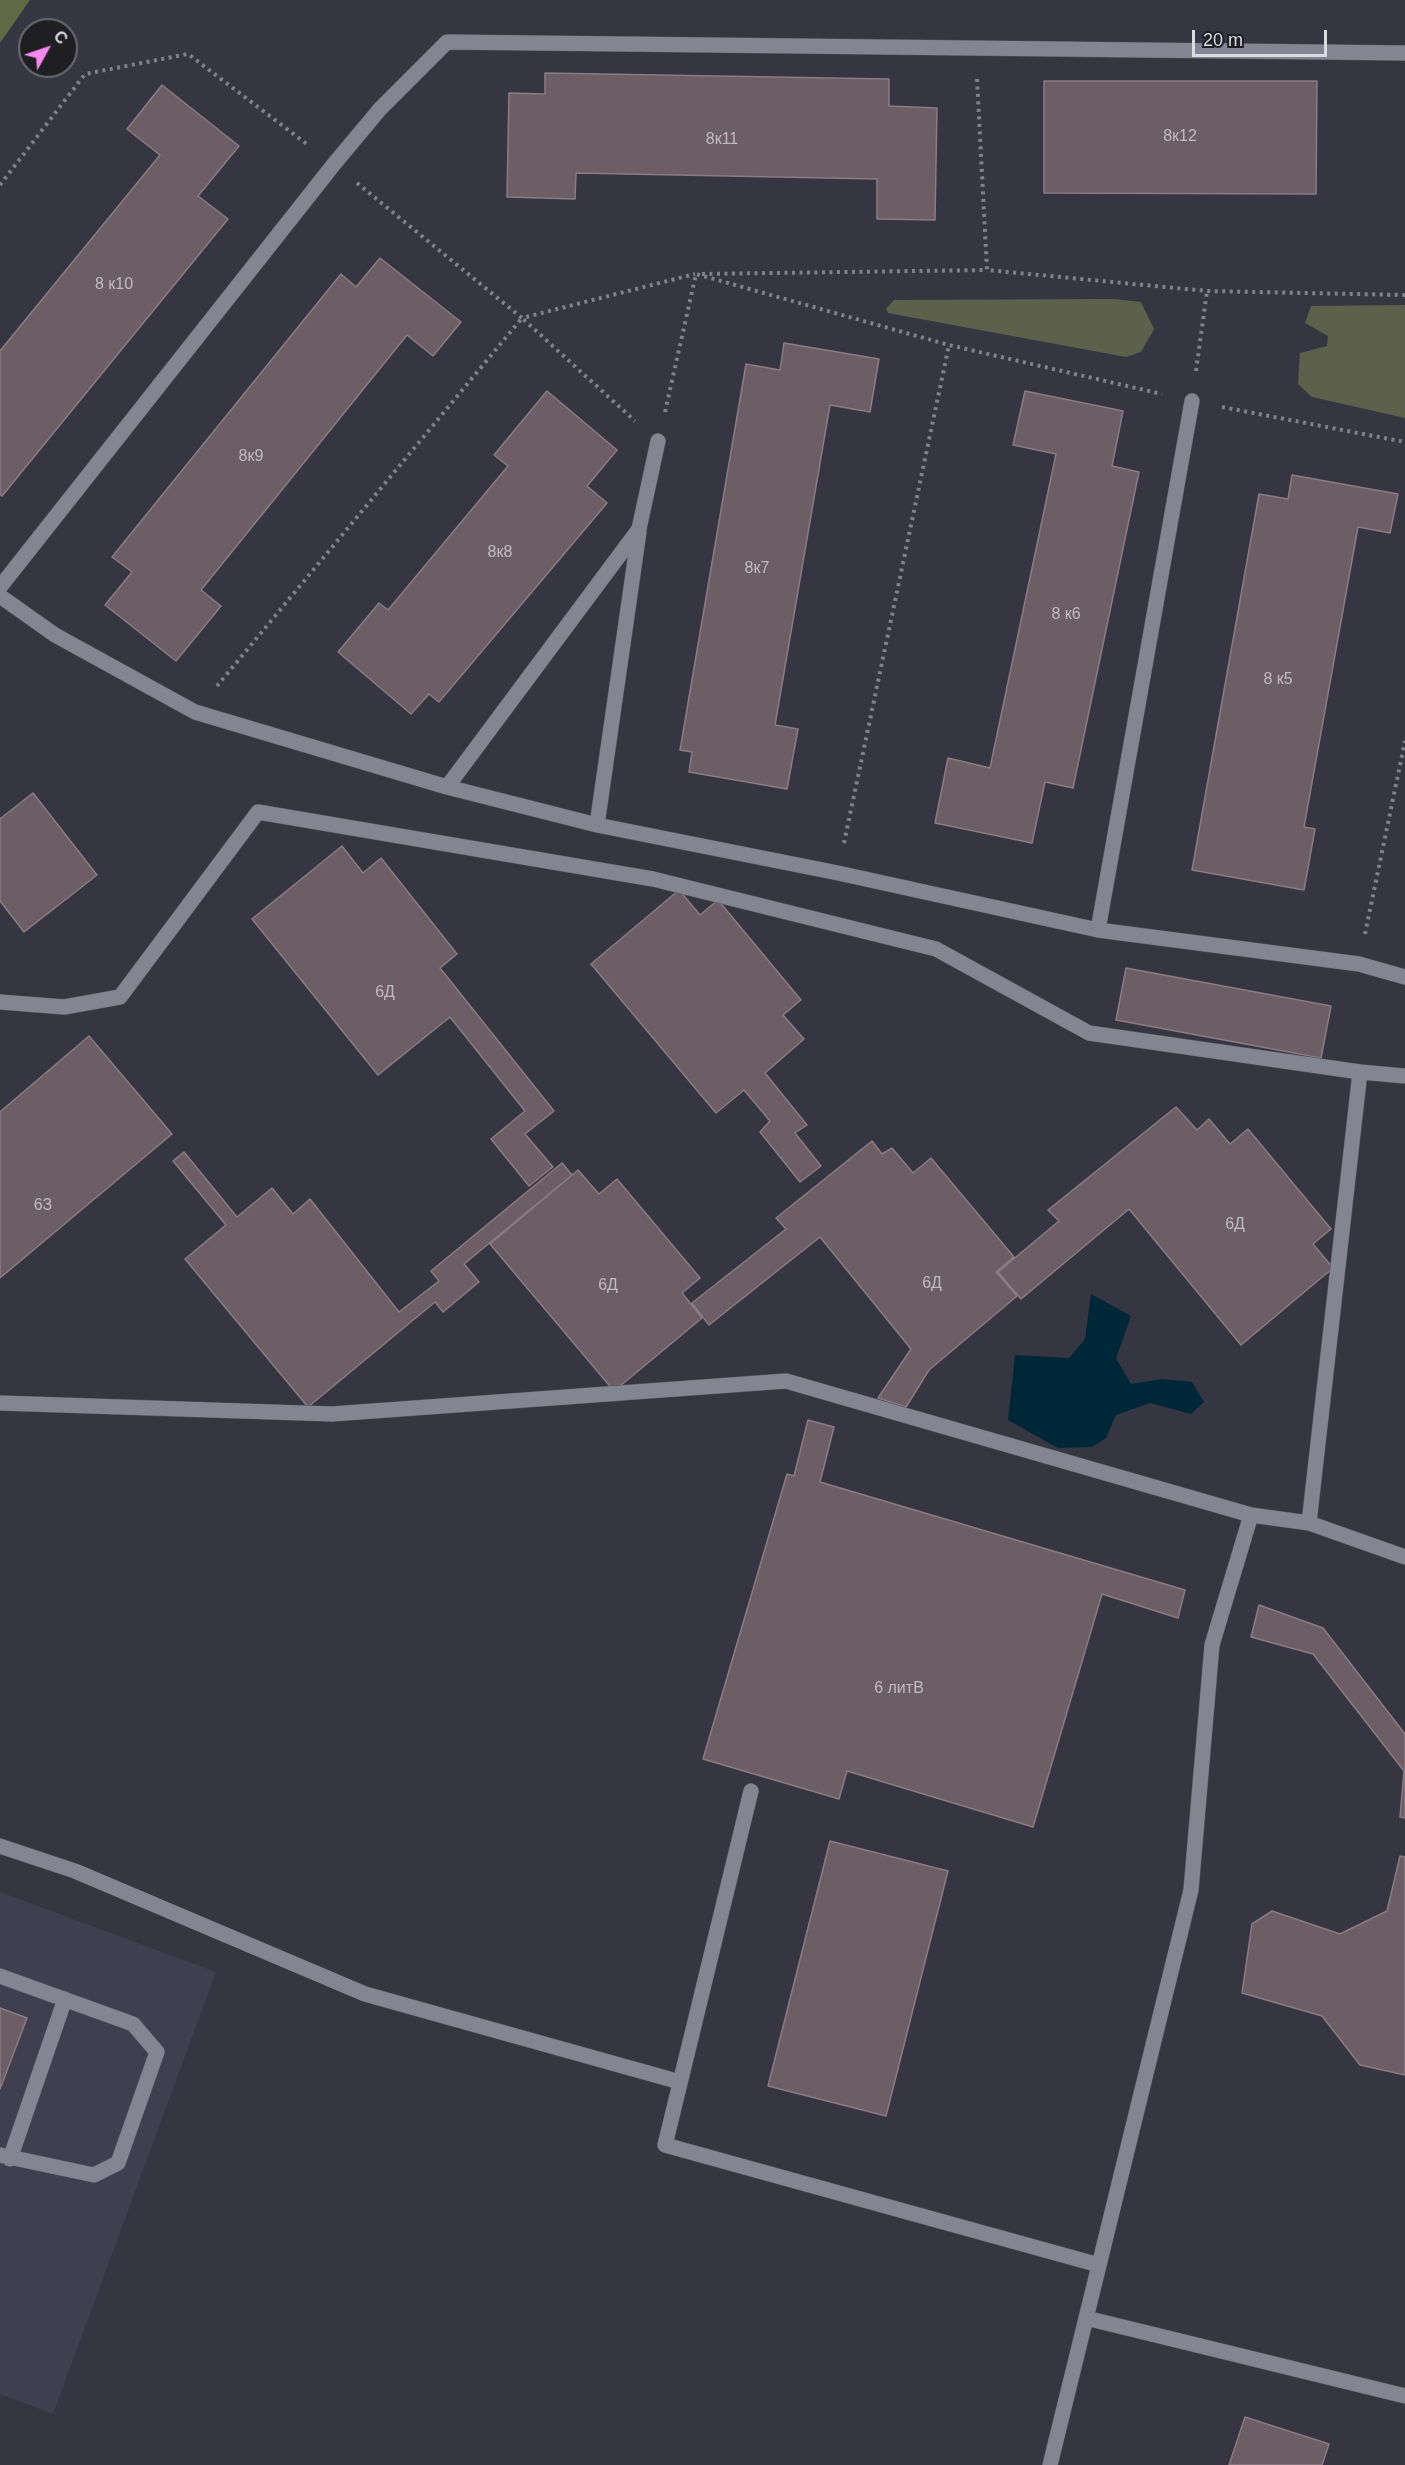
<!DOCTYPE html>
<meta charset="utf-8">
<style>
body{margin:0}
#map{position:relative;width:1405px;height:2465px;overflow:hidden;background:#363642;font-family:Arial,sans-serif}
canvas{display:block}
.north{position:absolute;left:18px;top:18px;width:60px;height:60px;box-sizing:border-box;background:#1e1e23;border:2px solid #6a6a6f;border-radius:50%;rotate:50deg;font-size:16px;font-weight:700;line-height:24px;text-align:center;color:#dbdbe2}
.north::after{content:'';display:block;margin:auto;width:21px;height:27px;background:#f489ef;clip-path:polygon(50% 0,100% 100%,50% 72%,0 100%)}
.scale{position:absolute;left:1192px;top:30px;width:135px;height:27px;box-sizing:border-box;border:3px solid #dbdbe2;border-top:0;padding-left:8px;font-size:18px;line-height:21px;white-space:nowrap;color:#dbdbe2;-webkit-text-stroke:4px #1e1e23;paint-order:stroke}
</style>
<div id="map">
<canvas width="1405" height="2465"></canvas>
<div class="north">С</div>
<div class="scale">20 m</div>
</div>
<script>
const ctx = document.querySelector('canvas').getContext('2d');
ctx.lineJoin = 'round';
function fillPath(path, color) { ctx.fillStyle = color; ctx.fill(path, 'evenodd'); }
function strokePath(path, color, width, dash) { ctx.strokeStyle = color; ctx.lineWidth = width; ctx.lineCap = dash ? 'butt' : 'round'; ctx.setLineDash(dash || []); ctx.stroke(path); }
function drawText(font, color, halo, rows, align = 'center') {
  ctx.font = font + ' Arial,sans-serif'; ctx.lineWidth = 5; ctx.setLineDash([]); ctx.textBaseline = 'middle'; ctx.strokeStyle = halo; ctx.fillStyle = color; for (const [text, x, y, turn = 0] of rows) {
    ctx.save(); ctx.translate(x, y); ctx.rotate((+turn || 0) * Math.PI / 180); ctx.textAlign = isNaN(turn) ? turn : align; if (halo) ctx.strokeText(text, 0, 0); ctx.fillText(text, 0, 0); ctx.restore();
  }
}
fillPath(new Path2D(`
 M0,1892l216,80 -163,442 -53,-20z`), '#3f3f50');
fillPath(new Path2D(`
 M1114,299l27,3 13,27 -13,23 -15,5 -238,-44 -2,-4 8,-9z
 M1405,305v113l-93,-21 -14,-13 2,-31 27,-7 1,-10 -23,-13 6,-17z`), '#5d614c');
fillPath(new Path2D(`
 M0,0h30l-30,43z`), '#616845');
fillPath(new Path2D(`
 M1091,1294l40,22 -15,42 15,26 31,-5 30,3 12,20 -13,12 -41,-11 -34,12 -10,23 -14,9 -34,1 -50,-28 7,-65 54,3 16,-19z`), '#002738');
const building = new Path2D(`
 M545,73l344,6v27l48,2 -2,112 -58,-1v-40l-301,-6 -1,26 -68,-2 2,-104 36,1z
 M1044,81h273l-1,113 -272,-1z
 M162,85l77,61 -41,50 30,23 -226,277 -2,-2v-143l160,-196 -33,-26z
 M380,258l81,64 -28,34 -26,-21 -206,255 20,16 -45,55 -71,-56 27,-33 -20,-15 229,-283 15,13z
 M784,343l95,16 -9,53 -40,-7 -55,320 23,4 -11,60 -98,-17 3,-20 -12,-2 66,-386 34,6z
 M547,391l70,59 -30,36 20,17 -168,199 -10,-8 -18,20 -73,-62 41,-49 9,7 120,-144 -14,-11z
 M1025,391l98,20 -11,55 27,6 -66,316 -28,-6 -13,61 -97,-20 13,-65 42,10 66,-314 -43,-9z
 M1292,475l106,19 -8,39 -32,-6 -54,300 11,2 -11,61 -112,-20 67,-376 29,5z
 M33,793l64,82 -73,57 -24,-31v-82z
 M342,846l21,27 18,-15 76,96 -17,14 114,143 -29,23 28,33 -24,19 -38,-47 34,-28 -75,-94 -72,58 -126,-156z
 M679,890l21,25 18,-15 83,100 -18,15 21,24 -39,34 42,52 -12,8 26,33 -21,16 -40,-50 10,-11 -26,-31 -28,23 -125,-149z
 M1126,968l205,38 -10,52 -205,-38z
 M89,1036l83,98 -172,144v-166z
 M1176,1107l21,23 12,-11 21,25 18,-15 83,100 -18,15 20,24 -92,77 -112,-136 -108,90 -23,-27 61,-51 -11,-11z
 M872,1141l10,13 10,-6 21,25 18,-15 83,99 -18,15 21,24 -88,74 -23,37 -28,-9 33,-49 -91,-112 -111,88 -17,-22 94,-74 -10,-11z
 M184,1152l53,65 35,-29 21,26 17,-15 89,113 40,-31 -8,-10 131,-108 10,12 -108,89 15,18 -36,30 -8,-10 -127,105 -123,-148 41,-34 -53,-64z
 M578,1170l21,24 18,-15 83,99 -18,15 20,25 -88,73 -124,-147z
 M808,1420l26,7 -14,55 365,108 -7,28 -76,-24 -69,233 -186,-56 -8,28 -136,-40 84,-285 7,2z
 M1259,1605l64,23 82,106v84l-5,-1 4,-46 -91,-117 -62,-17z
 M830,1841l118,30 -62,245 -118,-30z
 M1400,1856l5,1v218l-45,-10 -38,-49 -80,-23 10,-69 20,-13 68,23 47,-23z
 M0,2008l27,10 -27,71z
 M1245,2417l84,27 -7,21h-93z`);
fillPath(building, '#6c5e64');
strokePath(building, '#8b7c82', 1.5);
const service = new Path2D(`
 M0,587l334,-423 46,-55 67,-67 958,11
 M0,596l55,39 140,77 252,75 150,38 241,48 260,57 261,34 46,13
 M447,787l192,-258 19,-88
 M597,825l42,-293
 M1098,930l94,-529
 M0,1002l64,5 56,-10 138,-185 395,67 283,70 153,84 271,39 -51,451 -58,-8 -465,-134 -454,33 -332,-11
 M1360,1072l45,4
 M1309,1523l96,34
 M751,1791l-86,354 434,120
 M0,1846l75,25 290,123 315,88
 M0,1976l133,48 24,28 -39,111 -24,12 -94,-20
 M10,2159l55,-160
 M1086,2318l319,78
 M1050,2465l141,-575 21,-245 39,-130`);
strokePath(service, '#52535c', 16);
strokePath(new Path2D(`
 M977,79l10,191 220,21 198,4
 M357,183l165,135 173,-44
 M0,185l85,-111 103,-20 120,91
 M702,274l285,-4
 M1196,371l11,-80
 M1222,407l183,35
 M665,412l31,-138 253,71 213,49
 M217,686l305,-368 113,103
 M844,843l105,-498
 M1365,934l40,-193`), '#81818a', 4, [3, 4.5]);
strokePath(service, '#848592', 15);
drawText('16px', '#bfbcc2', null, [
 ["8к12",1180,137],
 ["8к11",722,140],
 ["8 к10",114,285],
 ["8к9",251,457],
 ["8к8",500,553],
 ["8к7",757,569],
 ["8 к6",1066,615],
 ["8 к5",1278,680],
 ["6Д",385,993],
 ["6З",43,1206],
 ["6Д",1235,1225],
 ["6Д",932,1284],
 ["6Д",608,1286],
 ["6 литВ",899,1689]
]);
</script>
